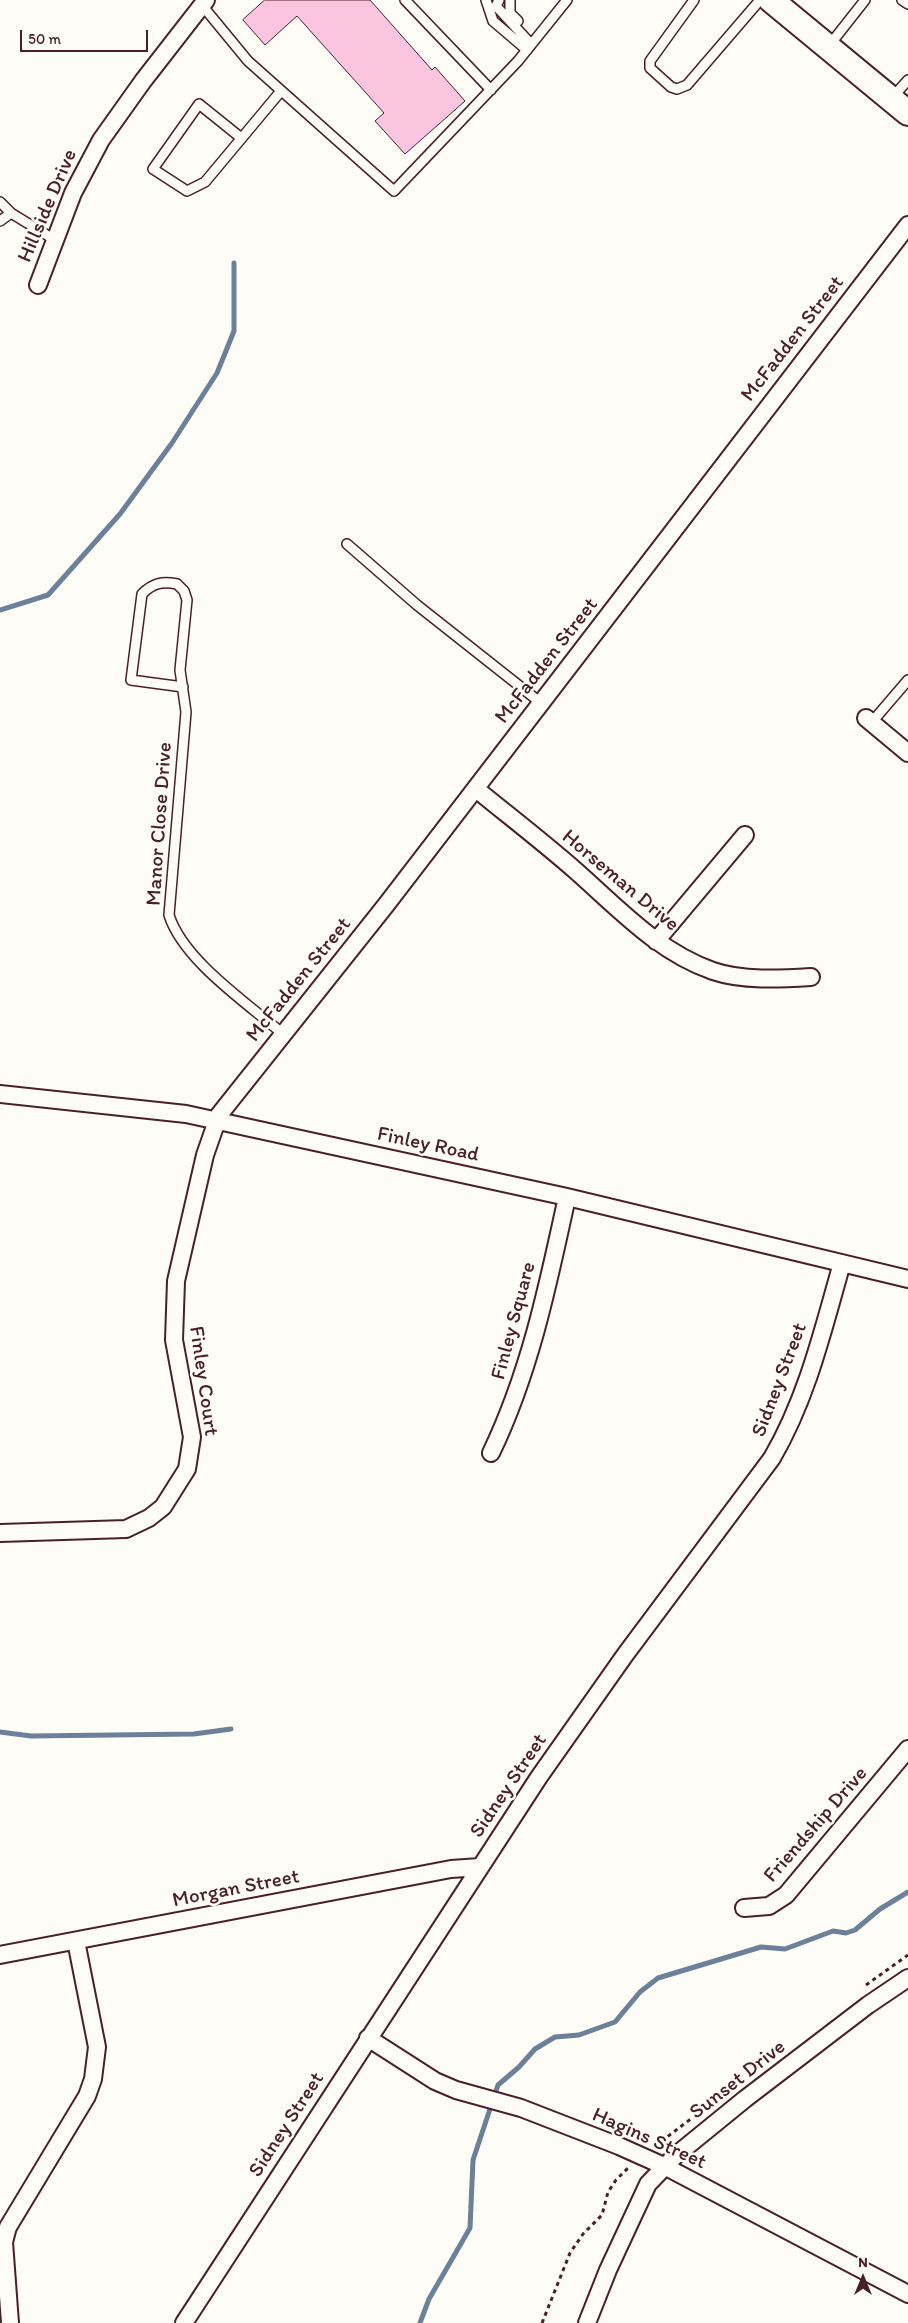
<!DOCTYPE html>
<style>
body{margin:0}
#map{position:relative;width:908px;height:2323px;overflow:hidden;background:#fdfcf7;font-family:Itim,sans-serif}
canvas{display:block}
.north{position:absolute;left:838px;top:2253px;width:50px;height:50px;-webkit-text-stroke:4px #fdfcf7;paint-order:stroke;rotate:0deg;font-size:14px;font-weight:700;line-height:20px;text-align:center;color:#4a1f2b}
.north::after{content:'';display:block;margin:auto;width:18px;height:22px;background:#4a1f2b;clip-path:polygon(50% 0,100% 100%,50% 72%,0 100%)}
.scale{position:absolute;left:20px;top:30px;width:128px;height:22px;box-sizing:border-box;border:2px solid #4a1f2b;border-top:0;padding-left:6px;font-size:15px;line-height:18px;white-space:nowrap;color:#4a1f2b;-webkit-text-stroke:4px #fdfcf7;paint-order:stroke}
</style>
<div id="map">
<canvas width="908" height="2323"></canvas>
<div class="north">N</div>
<div class="scale">50 m</div>
</div>
<script>
const ctx = document.querySelector('canvas').getContext('2d');
ctx.lineJoin = 'round';
function strokePath(path, color, width, dash) { ctx.strokeStyle = color; ctx.lineWidth = width; ctx.lineCap = dash ? 'butt' : 'round'; ctx.setLineDash(dash || []); ctx.stroke(path); }
function fillPath(path, color) { ctx.fillStyle = color; ctx.fill(path, 'evenodd'); }
function drawText(font, color, halo, rows, align = 'center') {
  ctx.font = font + ' Itim,sans-serif'; ctx.lineWidth = 5; ctx.setLineDash([]); ctx.textBaseline = 'middle'; ctx.strokeStyle = halo; ctx.fillStyle = color; for (const [text, x, y, turn = 0] of rows) {
    ctx.save(); ctx.translate(x, y); ctx.rotate((+turn || 0) * Math.PI / 180); ctx.textAlign = isNaN(turn) ? turn : align; if (halo) ctx.strokeText(text, 0, 0); ctx.fillText(text, 0, 0); ctx.restore();
  }
}
strokePath(new Path2D(`
 M0,610l48,-15 72,-81 52,-71 45,-70 17,-42v-68
 M0,1732l31,4 163,-2 37,-5
 M420,2323l9,-24 41,-71 3,-68 25,-75 21,-18 16,-18 20,-12 24,-2 36,-13 25,-30 18,-14 103,-31 24,2 48,-18 13,2 9,-3 25,-21 28,-17`), '#6c8199', 5);
const building = new Path2D(`
 M265,0h105l62,70 3,-3 30,34 -60,53 -30,-33 9,-8 -87,-97 -32,29 -22,-25z`);
fillPath(building, '#fcc5df');
strokePath(building, '#4a1f2b', 1);
const lane = new Path2D(`
 M405,0l86,90
 M486,0l7,21 34,29
 M499,0l-3,6 35,38
 M510,0v13l8,8
 M694,0l-44,61v7l21,19 6,2 10,-4 73,-85
 M902,0l6,4
 M201,4l47,57 146,130 124,-130 49,-61
 M828,47l37,-47
 M891,99l17,-19
 M240,137l-41,-33 -46,65 34,22 18,-9 76,-91
 M0,202l11,11
 M0,221l11,-8 44,27
 M347,544l70,61 124,98
 M183,687l-52,-7 11,-86c11,-11 20,-13 35,-10l7,7 3,9 -7,70 6,42 -17,203c14,45 78,88 114,119
 M872,722l36,-42`);
const street = new Path2D(`
 M38,285l35,-92 28,-53 42,-59 63,-81
 M866,718l42,35
 M476,789c33,27 67,53 100,82 42,37 82,81 137,100 29,10 67,8 98,6
 M656,941l89,-106
 M0,1094l186,20 381,83 341,82
 M491,1453c39,-81 57,-168 76,-256
 M0,1533l126,-4 23,-11 14,-11 24,-38 5,-32 -18,-97 2,-59 29,-126 14,-40 167,-210 522,-680
 M744,1908l25,-2 17,-11 122,-146
 M0,1955l451,-86 29,-2
 M368,2038l67,43 21,9 65,18 98,38 47,21 242,127
 M10,2323l-6,-81 4,-15 79,-131 6,-17 4,-32 -21,-106
 M184,2323l355,-546 86,-122 147,-197c35,-60 51,-128 70,-195
 M587,2323l21,-53 40,-86 27,-28 70,-57 123,-94 40,-27`);
const secondary = new Path2D(`
 M771,0l137,113`);
strokePath(lane, '#4a1f2b', 12);
strokePath(street, '#4a1f2b', 20);
strokePath(secondary, '#4a1f2b', 28);
strokePath(new Path2D(`
 M866,1985l42,-30
 M655,2146l53,-40
 M542,2323l28,-70 13,-19 19,-19 6,-23 8,-12 13,-13`), '#4a1f2b', 3, [4, 4]);
strokePath(lane, '#fdfcf7', 9);
strokePath(street, '#fdfcf7', 16);
strokePath(secondary, '#fdfcf7', 24);
drawText('21px', '#4a1f2b', '#fdfcf7', [
 ["Hillside Drive",48,206,-67],
 ["McFadden Street",793,339,-52],
 ["McFadden Street",547,661,-52],
 ["Manor Close Drive",160,824,-86],
 ["Horseman Drive",620,881,40],
 ["McFadden Street",299,980,-51],
 ["Finley Road",428,1145,12],
 ["Finley Square",514,1321,-75],
 ["Sidney Street",780,1380,-69],
 ["Finley Court",203,1381,82],
 ["Sidney Street",509,1786,-56],
 ["Friendship Drive",816,1825,-49],
 ["Morgan Street",236,1889,-11],
 ["Sunset Drive",738,2080,-38],
 ["Sidney Street",287,2125,-57],
 ["Hagins Street",649,2139,24]
]);
</script>
